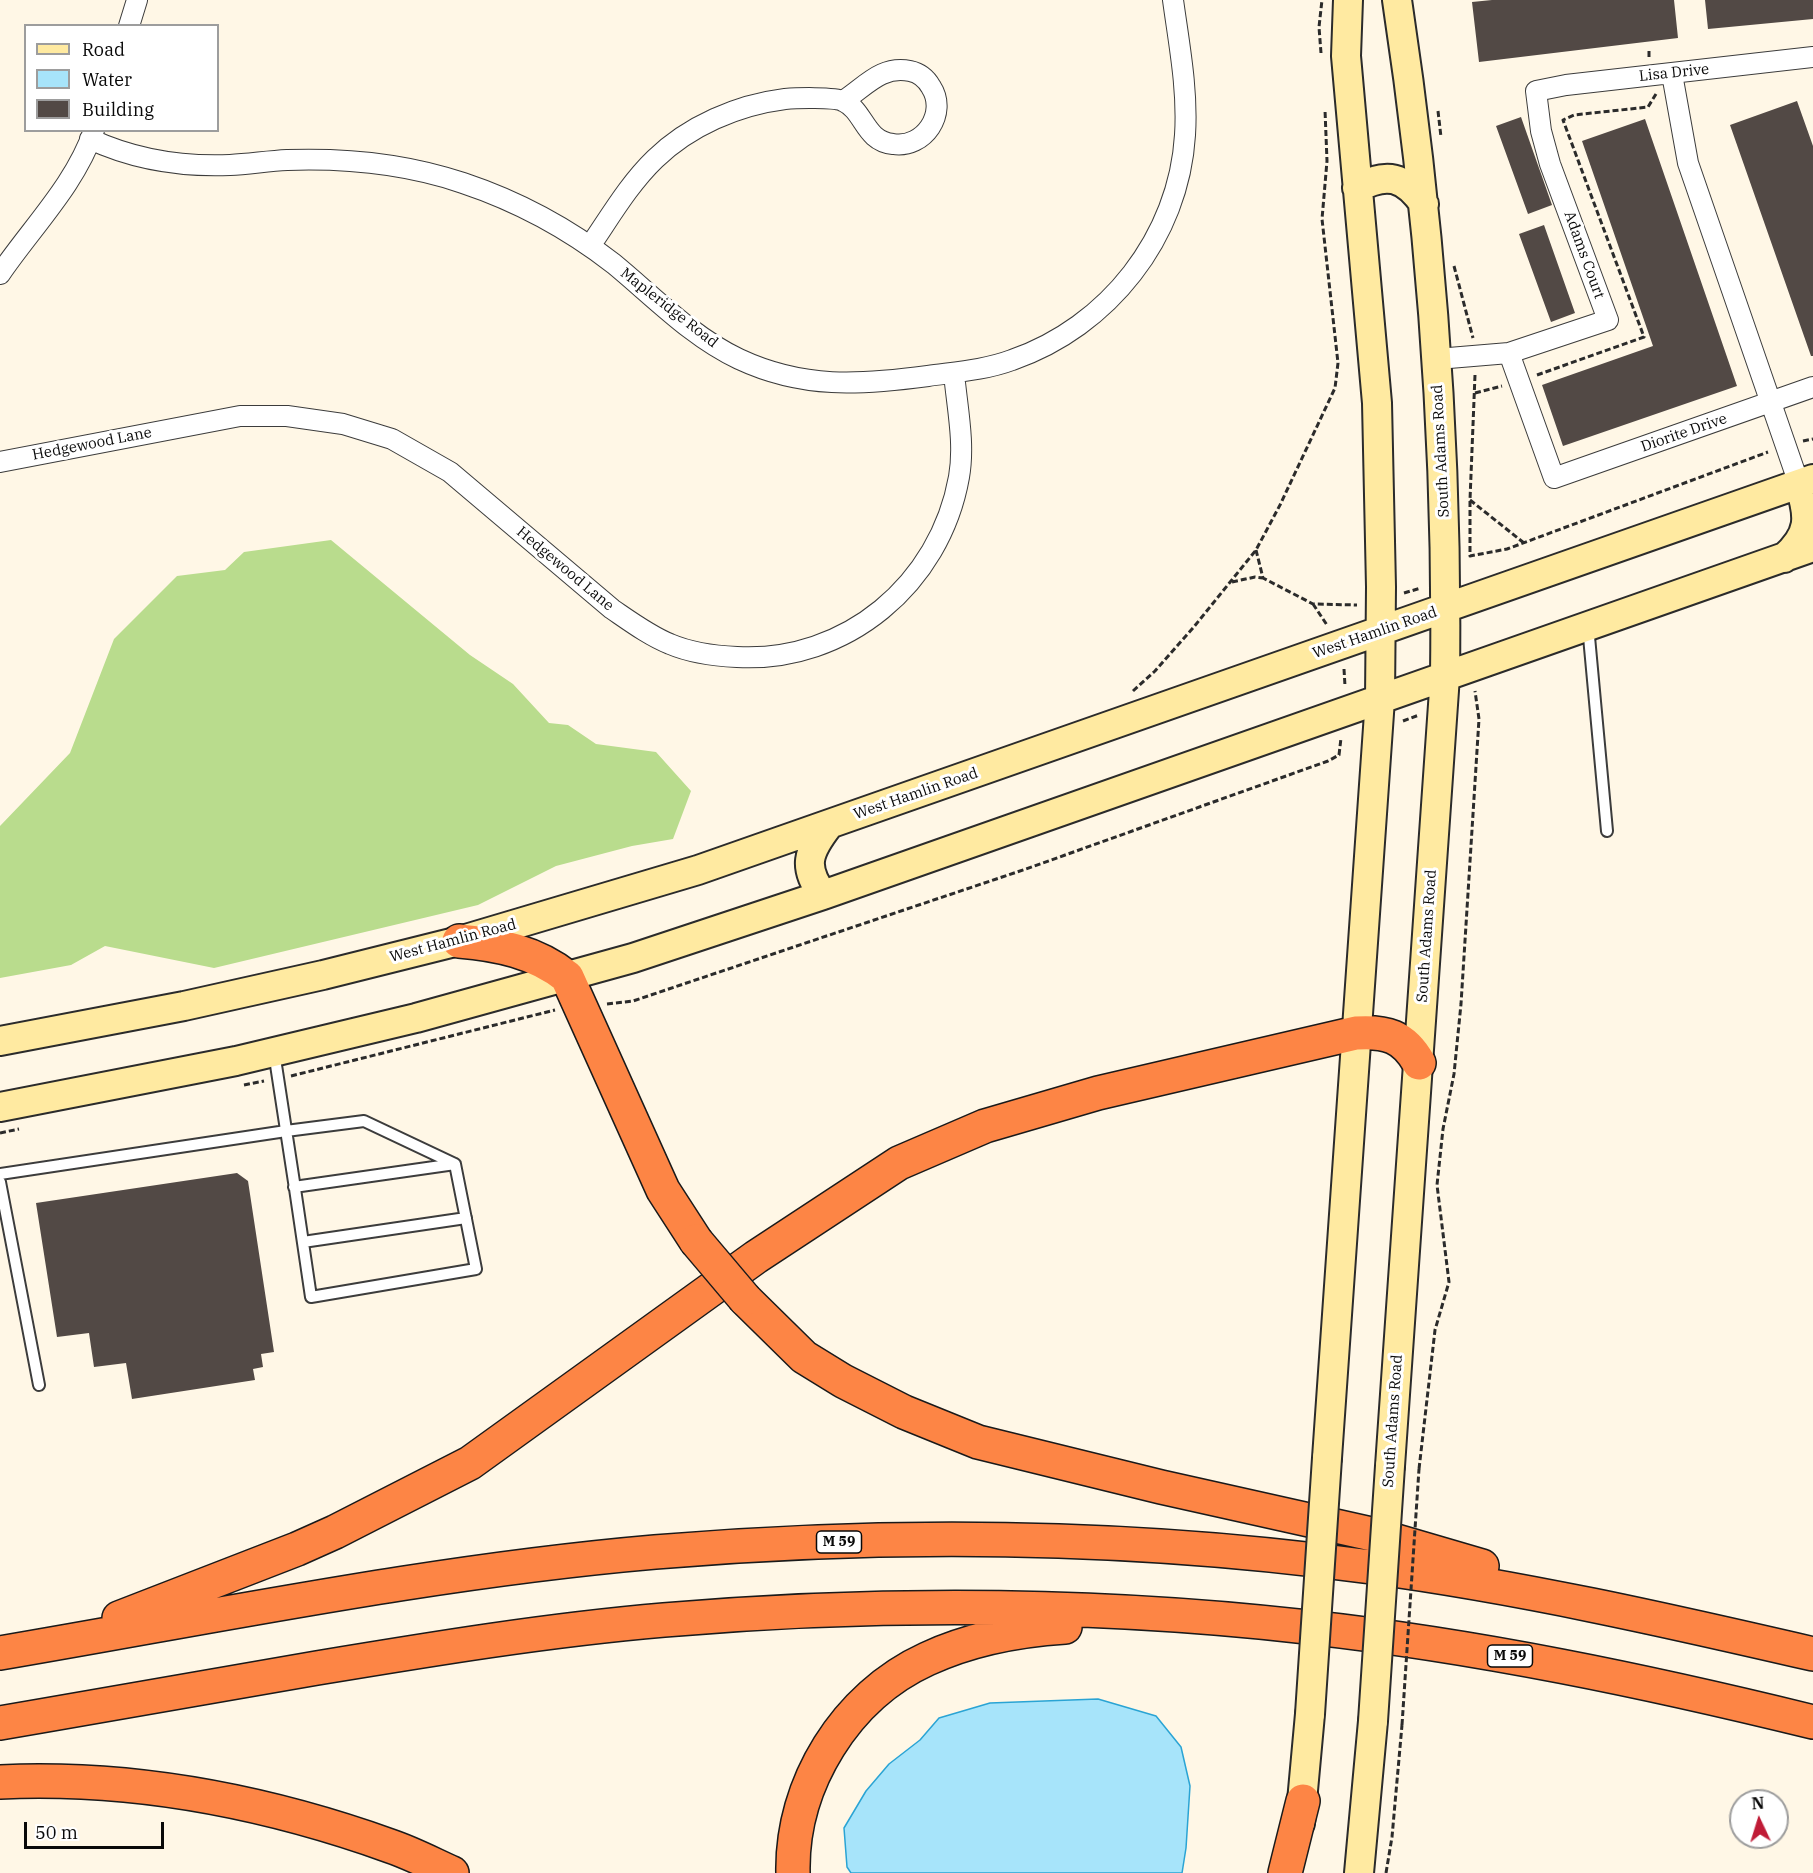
<!DOCTYPE html>
<style>
body{margin:0}
#map{position:relative;width:1813px;height:1873px;overflow:hidden;background:#fff7e6;font-family:"IBM Plex Serif",serif}
canvas{display:block}
.legend{position:absolute;left:24px;top:24px;width:195px;height:108px;box-sizing:border-box;background:#fff;border:2px solid #9d9d9d;margin:0;padding:8px 10px;list-style:none;font-size:18px;color:#090909}
.legend li{display:flex;align-items:center;gap:12px;height:30px}
.legend b{width:30px;border:2px solid #9d9d9d}
.north{position:absolute;left:1729px;top:1789px;width:60px;height:60px;box-sizing:border-box;background:#fff;border:2px solid #9d9d9d;border-radius:50%;rotate:356deg;font-size:16px;font-weight:700;line-height:24px;text-align:center;color:#090909}
.north::after{content:'';display:block;margin:auto;width:21px;height:27px;background:#c01b36;clip-path:polygon(50% 0,100% 100%,50% 72%,0 100%)}
.scale{position:absolute;left:24px;top:1822px;width:140px;height:27px;box-sizing:border-box;border:3px solid #090909;border-top:0;padding-left:8px;font-size:18px;line-height:21px;white-space:nowrap;color:#090909;-webkit-text-stroke:4px #fff;paint-order:stroke}
</style>
<div id="map">
<canvas width="1813" height="1873"></canvas>
<ul class="legend">
<li><b style="height:8px;background:#ffeaa1"></b>Road</li>
<li><b style="height:16px;background:#a7e4fa"></b>Water</li>
<li><b style="height:16px;background:#524945"></b>Building</li>
</ul>
<div class="north">N</div>
<div class="scale">50 m</div>
</div>
<script>
const ctx = document.querySelector('canvas').getContext('2d');
ctx.lineJoin = 'round';
function fillPath(path, color) { ctx.fillStyle = color; ctx.fill(path, 'evenodd'); }
function strokePath(path, color, width, dash) { ctx.strokeStyle = color; ctx.lineWidth = width; ctx.lineCap = dash ? 'butt' : 'round'; ctx.setLineDash(dash || []); ctx.stroke(path); }
function drawText(font, color, halo, rows, align = 'center') {
  ctx.font = font + ' "IBM Plex Serif",serif'; ctx.lineWidth = 6; ctx.setLineDash([]); ctx.textBaseline = 'middle'; ctx.strokeStyle = halo; ctx.fillStyle = color; for (const [text, x, y, turn = 0] of rows) {
    ctx.save(); ctx.translate(x, y); ctx.rotate((+turn || 0) * Math.PI / 180); ctx.textAlign = isNaN(turn) ? turn : align; if (halo) ctx.strokeText(text, 0, 0); ctx.fillText(text, 0, 0); ctx.restore();
  }
}
fillPath(new Path2D(`
 M331,540l139,115 43,29 36,39 19,2 28,19 60,8 35,39 -18,48 -41,7 -76,20 -78,39 -264,63 -109,-22 -34,19 -71,13v-152l70,-73 44,-114 63,-63 48,-6 19,-18z`), '#b9dc8d');
const water = new Path2D(`
 M1098,1699l58,17 25,31 9,39 -4,62 -4,25h-331l-4,-6 -3,-39 22,-37 23,-27 31,-24 19,-22 51,-15z`);
fillPath(water, '#a7e4fa');
strokePath(water, '#2aa4d4', 1.5);
fillPath(new Path2D(`
 M1492,0h182l4,38 -199,24 -7,-60z
 M1705,0h108v19l-105,10z
 M1797,101l16,45v210h-2l-81,-231z
 M1521,117l31,88 -24,9 -32,-88z
 M1645,119l92,267 -174,60 -21,-61 111,-39 -71,-205z
 M1544,225l31,88 -24,9 -32,-88z
 M237,1173l11,8 26,171 -13,2 2,13 -10,2 2,11 -123,19 -6,-36 -32,4 -5,-34 -32,4 -21,-134z`), '#524945');
const lane = new Path2D(`
 M1588,626l19,205
 M0,1174l286,-43 78,-10 91,43 21,105 -165,28c-12,-82 -24,-163 -37,-245
 M0,1182l39,203
 M294,1187l161,-23
 M303,1242l163,-24`);
const street = new Path2D(`
 M129,26l8,-26
 M1672,74l16,89 111,321
 M90,139c45,21 91,28 140,26 19,-1 38,-4 57,-5 59,-2 120,4 176,23 54,18 106,46 151,81 40,33 78,73 125,95 64,30 121,26 189,17 28,-4 57,-6 84,-16 96,-33 167,-123 173,-225 3,-45 -6,-91 -12,-135
 M590,246c20,-29 39,-62 65,-87 34,-33 82,-54 130,-60 11,-1 49,-2 58,2 22,10 21,40 50,43 31,5 55,-31 38,-57 -5,-9 -11,-14 -21,-16 -29,-6 -45,16 -67,30
 M0,274c32,-47 75,-89 94,-144
 M1509,353l45,125 259,-91
 M1437,359l72,-6 99,-33 -58,-156 -9,-33 -5,-40 30,-6 247,-28
 M0,462l240,-46h47l56,8 49,15 58,33 162,137c19,13 38,27 58,35 21,9 45,12 67,13 109,6 203,-73 222,-180 6,-34 -2,-70 -5,-104`);
const secondary = new Path2D(`
 M1357,188c30,-16 47,-12 67,16
 M1784,558c27,-24 26,-41 15,-74
 M823,895c-21,-28 -15,-43 5,-69
 M0,1041l184,-35 139,-31 136,-34 239,-71 1115,-391
 M0,1107l236,-46 180,-43 217,-60 190,-63 990,-348
 M1327,1458l53,-759 1,-112 -4,-184 -31,-347 2,-56
 M1390,1466l55,-790c3,-227 -14,-452 -48,-676
 M1300,1823l10,-109
 M1359,1873l14,-152`);
const highway = new Path2D(`
 M459,941c38,3 77,11 108,36l96,213 33,51
 M745,1299l59,58 39,24 61,31 74,30 183,45 215,48 106,31
 M119,1618l178,-69 38,-17 135,-69 286,-206 143,-94 86,-37 113,-33 258,-60c30,-2 48,3 63,30
 M0,1653c217,-37 435,-82 655,-101 236,-20 481,-17 716,15 149,20 295,53 442,87
 M0,1723c106,-18 212,-37 317,-55 115,-19 230,-38 347,-48 213,-18 430,-17 643,7 171,19 339,54 506,95
 M0,1782c133,-6 264,19 390,64 21,7 42,18 62,27
 M793,1873c-2,-89 53,-177 134,-214 43,-20 91,-29 138,-32
 M1285,1873l18,-72`);
strokePath(lane, '#3c3c3c', 14);
strokePath(street, '#3c3c3c', 22);
strokePath(secondary, '#2b2b2b', 32);
strokePath(highway, '#1a1a1a', 36);
strokePath(new Path2D(`
 M1649,51v8
 M1321,53l-2,-26 3,-27
 M1438,111l3,26
 M1454,266l19,72
 M1475,375l-5,125v56l37,-7 261,-97
 M1537,375l107,-38 -81,-217 11,-5 74,-8 8,-13
 M1475,393l27,-7
 M1803,441l10,-2
 M1470,500l54,43
 M1256,550l7,28 50,26 44,1
 M1232,582l23,-5 8,1
 M1404,593l17,-5
 M1313,604l14,21
 M1344,669l1,17
 M1133,691l22,-20 38,-43 63,-78 24,-45 55,-117 3,-25 -16,-144 5,-58 -2,-51
 M1403,721l16,-6
 M607,1004l26,-3 393,-132 302,-108 11,-6 2,-17
 M291,1076l264,-66
 M244,1085l20,-4
 M0,1133l19,-4
 M1419,1469l16,-139 14,-48 -12,-97 6,-56 11,-55 7,-70 18,-285 -4,-28
 M1386,1873l6,-36 10,-112`), '#2b2b2b', 3, [6, 3]);
strokePath(lane, '#fff', 10);
strokePath(street, '#fff', 20);
strokePath(secondary, '#ffeaa1', 28);
strokePath(highway, '#fd8545', 33);
const secondaryBridge = new Path2D(`
 M1310,1714l17,-256
 M1373,1721l17,-255`);
const highwayBridge = new Path2D(`
 M696,1241l49,58`);
strokePath(secondaryBridge, '#2b2b2b', 32, []);
strokePath(highwayBridge, '#1a1a1a', 36, []);
strokePath(new Path2D(`
 M1402,1725l17,-256`), '#2b2b2b', 3, [6, 3]);
strokePath(secondaryBridge, '#ffeaa1', 28);
strokePath(highwayBridge, '#fd8545', 33);
for (const [x, y, w] of [
 [839,1542,45],
 [1510,1656,45]
]) { const box = new Path2D(); box.roundRect(x - w / 2, y - 11, w, 22, 4.5); ctx.fillStyle = '#fff'; ctx.fill(box); strokePath(box, '#090909', 1.5); }
drawText('bold 14px', '#090909', null, [
 ["M 59",839,1542],
 ["M 59",1510,1656]
]);
drawText('15px', '#090909', '#fff', [
 ["Lisa Drive",1674,73,-6],
 ["Adams Court",1584,255,70],
 ["Mapleridge Road",669,308,38],
 ["Diorite Drive",1684,433,-19],
 ["Hedgewood Lane",92,444,-11],
 ["South Adams Road",1441,451,-93],
 ["Hedgewood Lane",565,569,40],
 ["West Hamlin Road",1375,633,-19],
 ["West Hamlin Road",916,794,-19],
 ["South Adams Road",1427,936,-86],
 ["West Hamlin Road",453,941,-15],
 ["South Adams Road",1393,1421,-86]
]);
</script>
